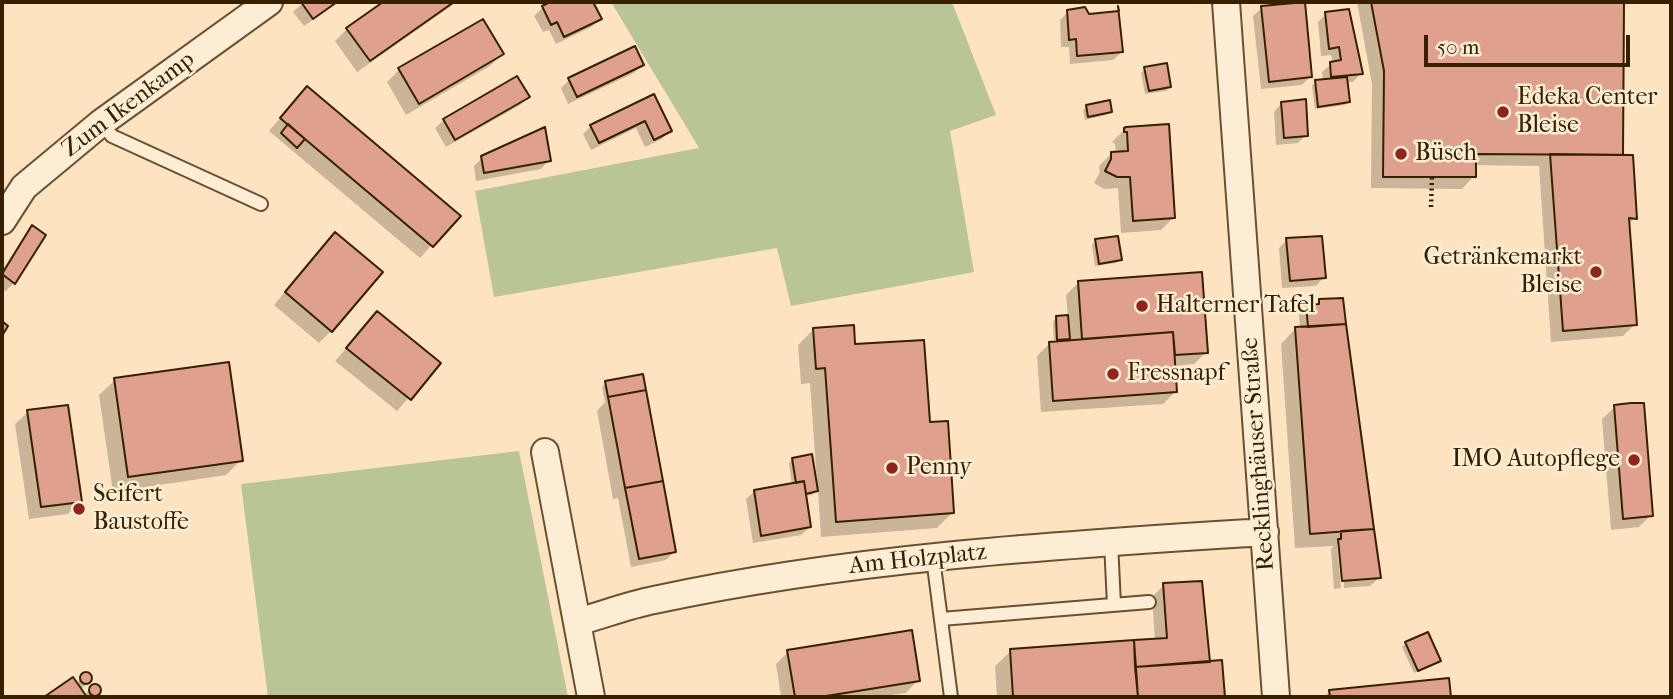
<!DOCTYPE html>
<meta charset="utf-8">
<style>
body{margin:0}
#map{position:relative;width:1673px;height:699px;overflow:hidden;background:#fde3bf;font-family:"IM FELL French Canon",serif}
canvas{display:block}
.frame{position:absolute;inset:0;border:4px solid #362000;pointer-events:none}
.scale{position:absolute;left:1424px;top:35px;width:206px;height:32px;box-sizing:border-box;border:4px solid #362000;border-top:0;padding-left:9px;font-size:21px;line-height:24px;white-space:nowrap;color:#362000;-webkit-text-stroke:5px #feedd5;paint-order:stroke}
</style>
<div id="map">
<canvas width="1673" height="699"></canvas>
<div class="frame"></div>
<div class="scale">50 m</div>
</div>
<script>
const ctx = document.querySelector('canvas').getContext('2d');
ctx.lineJoin = 'round';
function fillPath(path, color) { ctx.fillStyle = color; ctx.fill(path, 'evenodd'); }
function strokePath(path, color, width, dash) { ctx.strokeStyle = color; ctx.lineWidth = width; ctx.lineCap = dash ? 'butt' : 'round'; ctx.setLineDash(dash || []); ctx.stroke(path); }
function drawText(font, color, halo, rows, align = 'center') {
  ctx.font = font + ' "IM FELL French Canon",serif'; ctx.lineWidth = 5; ctx.setLineDash([]); ctx.textBaseline = 'middle'; ctx.strokeStyle = halo; ctx.fillStyle = color; for (const [text, x, y, turn = 0] of rows) {
    ctx.save(); ctx.translate(x, y); ctx.rotate((+turn || 0) * Math.PI / 180); ctx.textAlign = isNaN(turn) ? turn : align; if (halo) ctx.strokeText(text, 0, 0); ctx.fillText(text, 0, 0); ctx.restore();
  }
}
fillPath(new Path2D(`
 M611,2h341l44,113 -46,16 24,141 -183,34 -14,-58 -283,49 -19,-106 224,-43z
 M519,451l49,246h-300l-27,-213z`), '#bac596');
fillPath(new Path2D(`
 M304,2h34l-34,24 -11,-14z
 M386,2h71l-100,70 -22,-31 12,-12z
 M555,2h36l9,17 -9,8 -35,17 -7,-14 -6,2 -9,-16 9,-9z
 M1357,2h265v154l13,62 -7,7 7,99 -12,12 -72,6 -12,-176 -65,-1v11l-12,13 -91,-1 1,-104z
 M1262,8l48,69 -8,8 -41,4 -8,-73z
 M1070,10l52,42 -9,8 -43,4 -1,-17h-8l-1,-27z
 M1326,14l35,59 -8,9h-7l2,19 -3,4 -30,4 -3,-23 3,-4 8,-1 -1,-9 11,-9 -2,-8 -10,1 -3,-34z
 M483,21l19,33 -12,12 -84,49 -19,-33 12,-12z
 M642,64l-8,9 -66,31 -7,-16 8,-8z
 M1145,69l25,18 -4,4 -21,3 -4,-21z
 M653,96l17,35 -8,8 -17,8 -9,-19 -45,22 -8,-16 8,-8z
 M528,97l-8,8 -74,42 -11,-19 9,-8z
 M295,101l163,115 -38,42 -151,-127z
 M1282,103l24,32 -8,8 -22,2 -2,-33z
 M1087,106l23,6 -4,3 -21,5 -2,-10z
 M1167,126l7,91 -13,13 -40,3 -3,-45 -14,1 -10,-6 6,-11 -1,-6 12,-12h5l-1,-10 -3,-2 12,-12z
 M482,158l67,2 -8,9 -65,12 -2,-15z
 M32,228l-18,55 -8,8 -4,-2v-18l22,-35z
 M1287,240l37,37 -8,9 -34,2 -3,-40z
 M1096,241l24,18 -4,4 -21,3 -3,-21z
 M323,246l8,85 -12,12 -45,-38z
 M1200,274l6,78 -12,12 -20,2 1,26 -12,12 -122,8 -4,-56 12,-12 5,-1 -1,-21 3,-4 12,-1 -2,-22 13,-13z
 M1320,301l59,277 -9,8 -26,2 -3,-43h-4l4,43 -7,1 -3,-40 3,-3 -39,2 -14,-204 15,-16h4l-1,-13 8,-8 8,-1z
 M377,313l62,50 -42,48 -62,-50z
 M813,330l41,16 98,167 -15,15 -116,9 -3,-48 -6,6 -7,1 5,31 -9,8 -48,8 -7,-44 9,-8 37,-6 -3,-22 4,-4 22,24h2l-7,-100 -9,1 -3,-39z
 M115,380l126,80 -15,15 -113,17 -14,-97z
 M606,383l68,169 -8,8 -35,7 -13,-69 -5,1 -16,-88 8,-9 -3,-15z
 M1615,407l36,108 -12,12 -28,3 -9,-111z
 M28,412l52,89 -12,13 -39,5 -14,-95z
 M1164,585l45,78 11,-1 3,35h-226l-2,-31 16,-15 144,-11 -3,-43z
 M1406,643l33,17 -25,13 -12,-26z
 M788,652l130,28 -12,13 -28,4h-97l-5,-33z
 M83,675l7,1 1,2 -6,8 -6,3 6,8h-37l25,-17 3,5z
 M1447,680l2,17h-125l6,-6z
 M95,686l3,1v7l-4,3h-6l-2,-2 1,-3z`), '#0003');
const building = new Path2D(`
 M301,2h36l-24,17z
 M383,2h71l-84,59 -24,-33z
 M550,2h43l9,17 -38,18 -7,-15 -6,3 -9,-19z
 M1305,2l7,75 -43,5 -8,-76z
 M1371,2h253l-1,153 -147,-1v23h-93l1,-106z
 M1118,6l5,46 -46,4 -1,-17 -7,1 -2,-30 18,-3 4,7 30,-3z
 M1349,9l14,65 -32,3 -1,-15 11,-2 -2,-13 -10,2 -4,-37z
 M483,19l21,35 -85,50 -21,-36z
 M635,46l9,19 -67,32 -9,-19z
 M1167,63l4,24 -22,4 -5,-24z
 M517,76l13,21 -75,43 -12,-21z
 M1347,77l3,25 -32,5 -3,-27z
 M307,86l154,130 -28,31 -153,-129z
 M654,94l18,37 -18,9 -9,-19 -46,22 -9,-18z
 M1306,99l2,37 -24,2 -3,-36z
 M1110,100l2,12 -24,5 -2,-12z
 M288,124l17,15 -8,9 -16,-15z
 M1169,124l6,94 -42,3 -3,-44h-13l-12,-6 6,-12v-7l17,-1 -1,-19h-3v-4l2,-1z
 M545,127l6,34 -67,12 -3,-17z
 M1550,154l83,1 4,64 -8,-1 8,107 -74,6z
 M32,225l14,10 -31,49 -13,-10z
 M335,232l48,40 -51,60 -47,-40z
 M1118,236l4,24 -23,4 -4,-25z
 M1322,236l4,42 -36,3 -4,-43z
 M1202,272l6,81 -33,2 -2,-23 -91,7 -4,-58z
 M1343,298l3,26 -38,3 -2,-22 13,-1v-5z
 M377,311l64,52 -30,37 -65,-52z
 M1068,315l2,24 -13,1 -1,-24z
 M2,321l6,5 -6,10z
 M1346,324l28,205 -64,5 -15,-207z
 M854,325l1,19 69,-4 6,82 18,-1 6,92 -118,9 -11,-154 -9,1 -3,-41z
 M1173,332l4,60 -124,9 -4,-59z
 M229,362l14,99 -115,16 -14,-99z
 M643,374l3,16 -38,7 -3,-16z
 M646,390l17,91 -38,7 -17,-91z
 M1631,403h13l9,113 -30,3 -9,-114z
 M68,405l14,97 -41,5 -14,-97z
 M812,454l6,37 -12,3 -2,-13 -8,2 -4,-25z
 M663,481l13,71 -37,7 -14,-71z
 M804,481l7,46 -50,9 -7,-46z
 M1374,529l7,49 -39,3 -4,-42h3v-8z
 M1202,581l8,81 -75,5 -1,-27 33,-2 -4,-55z
 M912,630l8,51 -100,16h-25l-8,-47z
 M1428,632l13,29 -23,10 -13,-29z
 M1134,640l4,57h-125l-3,-48z
 M1222,660l3,37h-87l-3,-30z
 M80 678a6 6 0 1 1 12 0a6 6 0 1 1-12 0Z
 M73,677l14,20h-43z
 M1449,678l2,19h-121l-1,-7z
 M89 690a6 6 0 1 1 12 0a6 6 0 1 1-12 0Z`);
fillPath(building, '#dfa18e');
strokePath(building, '#362000', 2);
const service = new Path2D(`
 M101,123l11,13 149,68
 M1111,542l3,63
 M933,558l18,139
 M941,619l208,-17`);
const minor = new Path2D(`
 M1226,2l50,695
 M2,221l22,-34 77,-64 168,-121
 M545,452l46,245
 M577,622c26,-7 51,-17 77,-22 200,-43 406,-55 611,-68`);
strokePath(service, '#685130', 16);
strokePath(minor, '#685130', 30);
strokePath(new Path2D(`
 M1431,207l1,-30`), '#362000', 4.5, [2, 3.5]);
strokePath(service, '#feedd5', 12);
strokePath(minor, '#feedd5', 26);
for (const [x, y, r, color] of [
 [1503,112,7,"#8f2418"],
 [1401,154,7,"#8f2418"],
 [1596,272,7,"#8f2418"],
 [1142,306,7,"#8f2418"],
 [1113,374,7,"#8f2418"],
 [1634,460,7,"#8f2418"],
 [892,468,7,"#8f2418"],
 [79,509,7,"#8f2418"]
]) { const dot = new Path2D(); dot.arc(x, y, r, 0, 2 * Math.PI); ctx.fillStyle = color; ctx.fill(dot); strokePath(dot, '#feedd5', 2.5); }
drawText('24px', '#362000', '#feedd5', [
 ["Edeka Center",1517,98],
 ["Bleise",1517,126],
 ["Büsch",1415,154],
 ["Getränkemarkt",1582,258,"right"],
 ["Bleise",1582,286,"right"],
 ["Halterner Tafel",1156,306],
 ["Fressnapf",1127,374],
 ["IMO Autopflege",1620,460,"right"],
 ["Penny",906,468],
 ["Seifert",93,495],
 ["Baustoffe",93,523]
], 'left');
drawText('24px', '#362000', '#feedd5', [
 ["Zum Ikenkamp",129,105,-37],
 ["Recklinghäuser Straße",1259,454,-94],
 ["Am Holzplatz",918,560,-6]
]);
</script>
